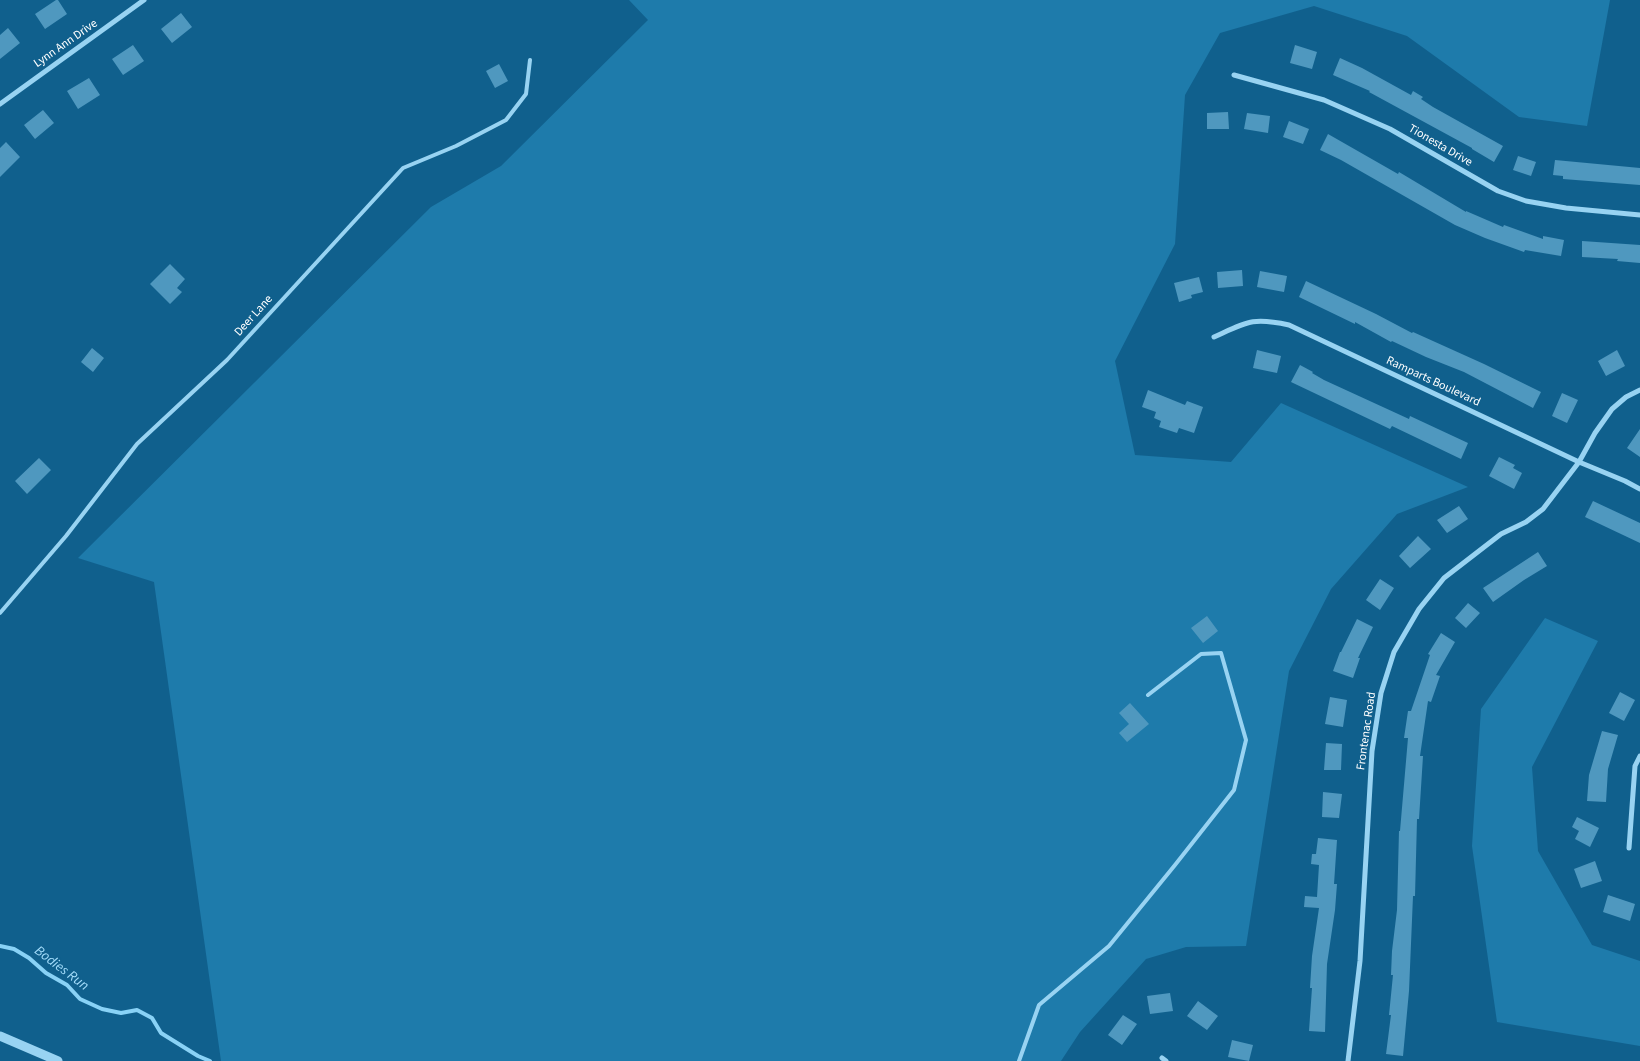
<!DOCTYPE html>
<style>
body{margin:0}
canvas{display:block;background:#10608d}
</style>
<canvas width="1640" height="1061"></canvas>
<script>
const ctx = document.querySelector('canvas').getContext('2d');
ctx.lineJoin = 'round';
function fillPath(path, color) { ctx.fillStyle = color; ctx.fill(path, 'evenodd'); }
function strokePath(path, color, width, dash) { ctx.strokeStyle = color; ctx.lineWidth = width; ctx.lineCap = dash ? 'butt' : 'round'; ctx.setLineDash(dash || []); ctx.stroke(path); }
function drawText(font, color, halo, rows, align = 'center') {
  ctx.font = font + ' "Source Sans 3",sans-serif'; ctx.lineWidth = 4; ctx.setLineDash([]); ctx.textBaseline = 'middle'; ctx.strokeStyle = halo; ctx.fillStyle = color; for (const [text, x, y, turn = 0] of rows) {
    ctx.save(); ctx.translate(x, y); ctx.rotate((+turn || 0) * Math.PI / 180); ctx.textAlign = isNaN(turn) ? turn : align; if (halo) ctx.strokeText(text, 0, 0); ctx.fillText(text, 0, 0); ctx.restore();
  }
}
fillPath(new Path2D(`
 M629,0h981l-23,126 -68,-9 -112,-81 -93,-30 -94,27 -35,62 -10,149 -60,117 20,94 96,7 50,-59 187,84 -71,27 -66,75 -42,82 -43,275 -60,1 -40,12 -66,73 -19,29h-840l-67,-479 -76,-24 353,-351 70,-41 147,-146z
 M1545,618l53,23 -66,126 6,84 54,94 48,16v85l-143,-24 -25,-176 9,-137z`), '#1e7bab');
strokePath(new Path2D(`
 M0,946l14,3 15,9 17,15 21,12 13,14 22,10 19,4 16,-3 15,8 9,15 37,23 12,5`), '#89d2f6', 4);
fillPath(new Path2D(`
 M56,0h2l9,14 -22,15 -10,-15z
 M181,13l11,14 -20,16 -11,-14z
 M8,28l12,15 -20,16v-24z
 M133,45l11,16 -21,14 -11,-16z
 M1295,45l22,7 -5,17 -22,-6z
 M1340,58l22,10 49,27 2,-4 10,6 -2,2 12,8 70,39 -9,16 -22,-13v-1l-103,-56 1,-1 -37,-16z
 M499,64l9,17 -13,7 -9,-17z
 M89,78l11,17 -22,14 -11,-18z
 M43,110l11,13 -19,16 -11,-14z
 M1228,112l1,17h-22v-16z
 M1247,113l23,3 -2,17 -24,-4z
 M1289,121l20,8 -6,15 -20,-7z
 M1328,134l70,40 1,-2 67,40v-1l37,16 1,-2 39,14v-3l21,4 -3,16 -36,-6 -1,2 -39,-14 -30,-13 -114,-65 -21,-10z
 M6,142l14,15 -20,20v-29z
 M1518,156l18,6 -5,14 -18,-6z
 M1555,160l85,8v17l-77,-6v-3l-10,-1z
 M1582,241l58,4v18l-23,-2 1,-2 -36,-2z
 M170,264l15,15 -8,9 5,4 -12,12 -20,-20z
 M1242,270l1,16 -25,2 -1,-16z
 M1260,271l27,5 -3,16 -27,-5z
 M1199,277l4,15 -12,3 1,3 -13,4 -5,-19z
 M1306,281l70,33 36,19 1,-1 71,32 57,28 -8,16 -69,-36 -38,-15 -34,-16 -1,1 -36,-20v2l-56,-27z
 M92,348l12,10 -11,14 -12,-10z
 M1257,350l24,6 -4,17 -24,-5z
 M1617,350l8,16 -19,10 -8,-15z
 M1300,365l13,7 -1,1 12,7 85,39 1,-3 58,27 -7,16 -69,-33 -2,3 -99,-47z
 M1148,390l37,15 2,-4 16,6 -9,26 -15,-5 -2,5 -18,-6 2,-6 -7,-3 2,-6 -14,-5z
 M1562,393l16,7 -11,23 -15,-7z
 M1640,429v28l-13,-9z
 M1499,457l16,8 -2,3 9,5 -8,16 -25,-13z
 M39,458l12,12 -24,24 -12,-13z
 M1593,501l47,22v20l-55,-26z
 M1459,506l9,13 -21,14 -10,-13z
 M1418,536l13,13 -21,19 -11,-12z
 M1538,552l9,14 -23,14 -31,22 -10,-14z
 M1380,579l14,9 -14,22 -14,-10z
 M1468,603l12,10 -14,15 -11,-10z
 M1207,616l11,15 -15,12 -12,-15z
 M1357,619l16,8 -15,31h2l-7,20 -20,-7 7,-19h1z
 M1441,633l14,9 -19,33 4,1 -9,26 -3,-1 -8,55h3l-4,63h-2l-2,77h-2l-4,95 -6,65 -17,-2 5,-39h-2l4,-40h-2l1,-24 5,-41 2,-79h1l8,-93h-4l4,-27h3l19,-56 -2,-1z
 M1620,692l15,8 -11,21 -15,-8z
 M1330,697l17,3 -4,27 -18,-3z
 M1130,703l19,21 -22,18 -8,-9 10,-9 -10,-11z
 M1602,731l16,4 -10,34 -2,33 -19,-1 2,-26z
 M1326,743l16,1 -1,26h-17z
 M1323,792l19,2 -3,24 -17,-1z
 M1577,817l22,11 -9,19 -15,-8 4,-8 -7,-4z
 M1318,838l19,2 -3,44h3l-2,26 -8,54 -2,68 -16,-1 3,-43h-2l2,-32 7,-48 -15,-1 1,-11 12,1 2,-32 -8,-1 1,-10h4z
 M1595,861l7,20 -21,7 -7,-19z
 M1608,895l27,9 -5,17 -27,-9z
 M1170,993l3,18 -23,3 -3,-18z
 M1198,1001l20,15 -11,14 -20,-14z
 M1123,1015l14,9 -15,21 -14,-10z
 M1232,1040l21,5 -4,16 -21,-4z`), '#4f98bf');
strokePath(new Path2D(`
 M0,613l66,-77 71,-92 90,-84 176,-192 53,-22 50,-26 20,-26 4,-34
 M1019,1061l20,-56 70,-59 66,-81 59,-75 12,-50 -25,-87 -20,1 -53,41`), '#98d3f2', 4);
strokePath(new Path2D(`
 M1234,75l90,25 66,29 108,62 28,10 40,7 74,7
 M0,104l144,-104
 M1214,337c33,-15 38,-20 75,-12l290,137 46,19 15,8
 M1629,848l6,-82 5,-10
 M1162,1058l4,3
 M1348,1061l12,-100 12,-210 9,-58 13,-41 25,-43 25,-31 57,-44 25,-12 17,-13 36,-47 16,-29 17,-24 14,-12 14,-7`), '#98d3f2', 5);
strokePath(new Path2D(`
 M0,1036l58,25`), '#98d3f2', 9);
drawText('12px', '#fff', '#10608d', [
 ["Lynn Ann Drive",66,44,-35],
 ["Tionesta Drive",1440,146,30],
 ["Deer Lane",254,316,-48],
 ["Ramparts Boulevard",1433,382,25],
 ["Frontenac Road",1367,731,-82]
]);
drawText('italic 14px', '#a3dcfa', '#10608d', [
 ["Bodies Run",61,969,37]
]);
</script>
